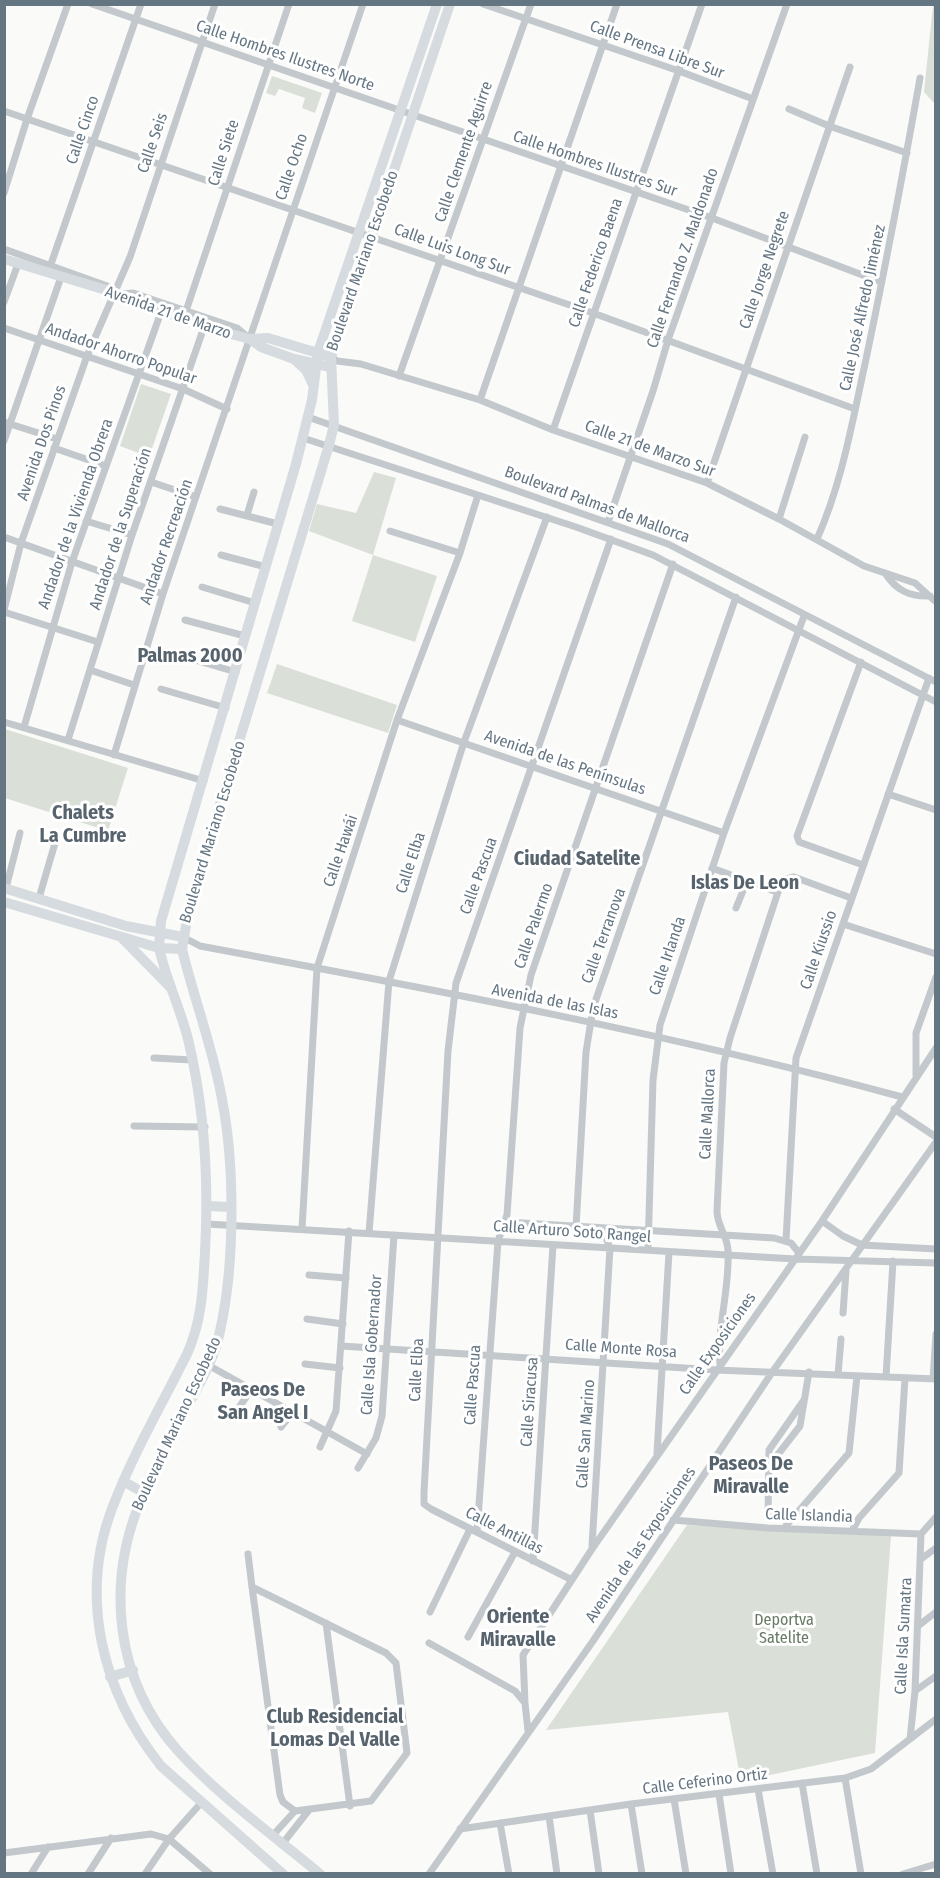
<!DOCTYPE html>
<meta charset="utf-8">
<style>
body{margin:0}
#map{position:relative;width:940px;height:1878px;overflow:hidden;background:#fafaf8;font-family:"Fira Sans Condensed",sans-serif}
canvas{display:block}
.frame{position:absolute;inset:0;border:6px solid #657683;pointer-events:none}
</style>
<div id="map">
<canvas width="940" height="1878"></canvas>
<div class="frame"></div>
</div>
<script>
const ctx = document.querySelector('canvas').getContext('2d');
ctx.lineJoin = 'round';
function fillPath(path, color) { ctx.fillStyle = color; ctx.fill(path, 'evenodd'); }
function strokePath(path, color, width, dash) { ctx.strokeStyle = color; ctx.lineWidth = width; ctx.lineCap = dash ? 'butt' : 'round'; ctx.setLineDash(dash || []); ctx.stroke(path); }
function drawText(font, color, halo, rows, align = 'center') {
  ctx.font = font + ' "Fira Sans Condensed",sans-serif'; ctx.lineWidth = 6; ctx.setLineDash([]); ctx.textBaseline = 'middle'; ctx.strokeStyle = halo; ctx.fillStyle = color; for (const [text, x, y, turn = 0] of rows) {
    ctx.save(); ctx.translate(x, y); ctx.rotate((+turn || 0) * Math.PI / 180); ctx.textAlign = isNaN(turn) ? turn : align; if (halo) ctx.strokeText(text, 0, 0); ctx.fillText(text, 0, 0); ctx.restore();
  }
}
fillPath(new Path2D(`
 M933,5h3l-1,99 -11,-12z
 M272,76l50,17 -7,20 -13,-5 3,-10 -26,-9 -4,7 -9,-3z
 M141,384l30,10 -22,63 -29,-11z
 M374,472l22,6 -23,77 64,21 -22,66 -63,-21 21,-66 -64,-24 8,-27 39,9z
 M277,664l120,41 -9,28 -121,-40z
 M5,729l123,39 -20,63 -103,-33z
 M687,1525l204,11 -16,217 -134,28 -13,-69 -182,18z`), '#dadfd7');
strokePath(new Path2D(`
 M92,4l620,214 169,64
 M483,4l196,67 74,28
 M789,109l40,17 78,27
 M4,111l589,202 262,96
 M4,193l23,-74 41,-115
 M4,249l106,38
 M51,264l90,-260
 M122,294l11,-1 104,35 13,11
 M4,302l14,-38
 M186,311l103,-307
 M4,328l179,61 44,20
 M331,357l6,4 24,3 119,36 73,30 154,53 72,36 85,47 51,17 21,19
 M399,376l132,-372
 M480,400l137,-396
 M308,417l360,127 268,138
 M4,422l53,17
 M553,430l149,-426
 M303,438l273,89 77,28 283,147
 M4,441l57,-164
 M54,448l52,18
 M151,482l45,15
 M707,483l143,-416
 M220,509l58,15
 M247,515l7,-23
 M779,519l26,-82
 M86,521l46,14
 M608,522l45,-131 15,-51 119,-336
 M390,531l70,22
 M4,537l159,57
 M817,539c25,-56 35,-116 48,-175 20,-95 38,-190 55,-286
 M221,555l45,12
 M885,573c11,17 24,24 45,23
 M202,587l53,16
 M4,610l17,-67 66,-187 43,-99 85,-253
 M4,612l94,30
 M185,620l60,16
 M171,653l65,19
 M861,662l-64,174 2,6 64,23
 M90,670l44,15
 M161,689l65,19
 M397,720l327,113
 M4,722l200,59
 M24,727l48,-165 89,-250
 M68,740l64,-205 72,-208
 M114,755l49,-161 200,-590
 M888,794l48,16
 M712,868l65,24
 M6,888l14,-55
 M39,898l16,-55
 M736,908l11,-27
 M843,924l93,30
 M183,937l17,9c236,44 471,88 702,151
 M154,1058l38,2
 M916,1075v-42l20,-56
 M894,1109l42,28
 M134,1126l71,1
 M822,1221l21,15 19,9 74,4
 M506,1222l268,16 17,5 8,10
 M207,1224l588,35 141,4
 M576,1227l10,-175 7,-44 143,-411
 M302,1229l15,-261 80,-248 63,-167 18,-58
 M369,1233l20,-252 75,-239 83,-225
 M786,1240l10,-182 133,-380
 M648,1250l5,-170 7,-55 64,-192 80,-217
 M309,1275l37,3
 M843,1313l3,-42
 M307,1319l36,5
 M341,1346l375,24 220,9
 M305,1364l35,4
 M720,1364c-3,-38 10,-76 8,-113 0,-14 -11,-25 -11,-40l7,-148 6,-25 52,-158 12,-3 57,21
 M208,1365l159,89
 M838,1375l3,-36
 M886,1377l7,-116
 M933,1379l3,-45
 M240,1406l11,-16
 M281,1427l12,-15
 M320,1447l16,-36 13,-180
 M657,1453l12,-201
 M769,1466l31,-40 9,-54
 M358,1468l18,-30 6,-22 12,-181
 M768,1516l1,-66 35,-50
 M673,1520l95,8 153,6
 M784,1528l65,-75 8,-77
 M852,1531l7,-13 40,-45 6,-95
 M477,1532l21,-291 9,-26 13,-187 11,-53 142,-411
 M921,1534l15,-17
 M592,1546l18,-298 -7,-18
 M248,1554l4,33 28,208 3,7 12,9 76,-10 36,-48 -11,-90 -10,-10 -134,-66
 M921,1559l15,-11
 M533,1561l20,-316
 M572,1580l-141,-71 -7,-5v-12l24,-441 8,-68 155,-444
 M430,1612l40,-83
 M326,1623l24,183
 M918,1626l18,-14
 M468,1637l47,-85
 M429,1643l86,48 10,12 3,28
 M915,1691l21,-15
 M525,1703l-2,-48 69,-106 230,-328 114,-173
 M910,1739l5,-48 6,-157
 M845,1778l16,96
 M802,1783l15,91
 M758,1789l15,85
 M719,1794l12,80
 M674,1799l12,75
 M631,1804l11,70
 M590,1810l9,64
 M549,1816l8,58
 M500,1823l9,51
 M460,1829l171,-25 214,-26 26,-9 65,-50
 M273,1835l22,-24
 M283,1843l26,-33
 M4,1853l147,-19 18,5 41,35
 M31,1874l17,-27
 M88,1874l23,-36
 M145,1874l24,-35 32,-36
 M429,1874l164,-233 180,-270 163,-229
 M903,1874l33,-10`), '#c3c8cc', 7);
strokePath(new Path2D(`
 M4,259l115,35 85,33 46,12 11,8 33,12 36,8
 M250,339l18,-1 63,19
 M159,948c7,31 21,60 29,91 17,71 21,140 17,213 -2,36 -3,69 -18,102 -25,50 -54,100 -74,152 -35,90 -11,186 48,260l122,108
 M182,949c12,50 31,99 40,150 13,67 13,165 -2,232 -5,27 -20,52 -33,76 -15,29 -30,58 -44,88 -38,86 -29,185 36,257 41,45 94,83 141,122
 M207,1206l23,1
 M123,1481l21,12
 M110,1677l23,-7`), '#d6dbdf', 10);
strokePath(new Path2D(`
 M294,359l12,11 7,15
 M4,888l122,38 57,11
 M4,902l155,46 23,1 8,-46 139,-458 5,-20 -3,-68 119,-353
 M121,937l50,51
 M159,948l2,-27 135,-457 16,-64 6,-48 119,-348`), '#d6dbdf', 10);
drawText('16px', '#657683', '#fff', [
 ["Calle Prensa Libre Sur",657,50,20],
 ["Calle Hombres Ilustres Norte",285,56,19],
 ["Calle Cinco",83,130,-71],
 ["Calle Seis",153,143,-71],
 ["Calle Clemente Aguirre",464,152,-71],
 ["Calle Siete",224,153,-72],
 ["Calle Hombres Ilustres Sur",595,164,19],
 ["Calle Ocho",292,167,-71],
 ["Calle Luis Long Sur",452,250,20],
 ["Calle Fernando Z. Maldonado",683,258,-71],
 ["Boulevard Mariano Escobedo",363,261,-71],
 ["Calle Federico Baena",596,263,-71],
 ["Calle Jorge Negrete",765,270,-71],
 ["Calle José Alfredo Jiménez",863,308,-78],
 ["Avenida 21 de Marzo",168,313,19],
 ["Andador Ahorro Popular",121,354,19],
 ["Avenida Dos Pinos",42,443,-71],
 ["Calle 21 de Marzo Sur",650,449,20],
 ["Boulevard Palmas de Mallorca",597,505,20],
 ["Andador de la Vivienda Obrera",76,514,-71],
 ["Andador de la Superación",121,529,-72],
 ["Andador Recreación",167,542,-71],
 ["Avenida de las Penínsulas",565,763,19],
 ["Boulevard Mariano Escobedo",213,832,-73],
 ["Calle Hawái",341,851,-71],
 ["Calle Elba",411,863,-72],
 ["Calle Pascua",479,876,-70],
 ["Calle Palermo",534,926,-71],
 ["Calle Terranova",604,936,-70],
 ["Calle Kiussio",819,950,-71],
 ["Calle Irlanda",668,956,-71],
 ["Avenida de las Islas",555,1002,11],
 ["Calle Mallorca",708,1114,-87],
 ["Calle Arturo Soto Rangel",572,1232,4],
 ["Calle Exposiciones",718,1344,-55],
 ["Calle Isla Gobernador",372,1345,-86],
 ["Calle Monte Rosa",621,1349,4],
 ["Calle Elba",417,1370,-87],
 ["Calle Pascua",473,1385,-86],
 ["Calle Siracusa",530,1402,-86],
 ["Boulevard Mariano Escobedo",177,1424,-65],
 ["Calle San Marino",586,1434,-86],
 ["Calle Islandia",809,1516,2],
 ["Calle Antillas",504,1531,27],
 ["Avenida de las Exposiciones",641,1545,-56],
 ["Calle Isla Sumatra",904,1636,-87],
 ["Calle Ceferino Ortiz",705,1782,-7]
]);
drawText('16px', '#687a64', '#fff', [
 ["Deportva",784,1621],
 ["Satelite",784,1639]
]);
drawText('bold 20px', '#57646e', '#fff', [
 ["Palmas 2000",190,656],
 ["Chalets",83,813],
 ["La Cumbre",83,836],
 ["Ciudad Satelite",577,859],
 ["Islas De Leon",745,883],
 ["Paseos De",263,1390],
 ["San Angel I",263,1413],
 ["Paseos De",751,1464],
 ["Miravalle",751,1487],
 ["Oriente",518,1617],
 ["Miravalle",518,1640],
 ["Club Residencial",335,1717],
 ["Lomas Del Valle",335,1740]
]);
</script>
